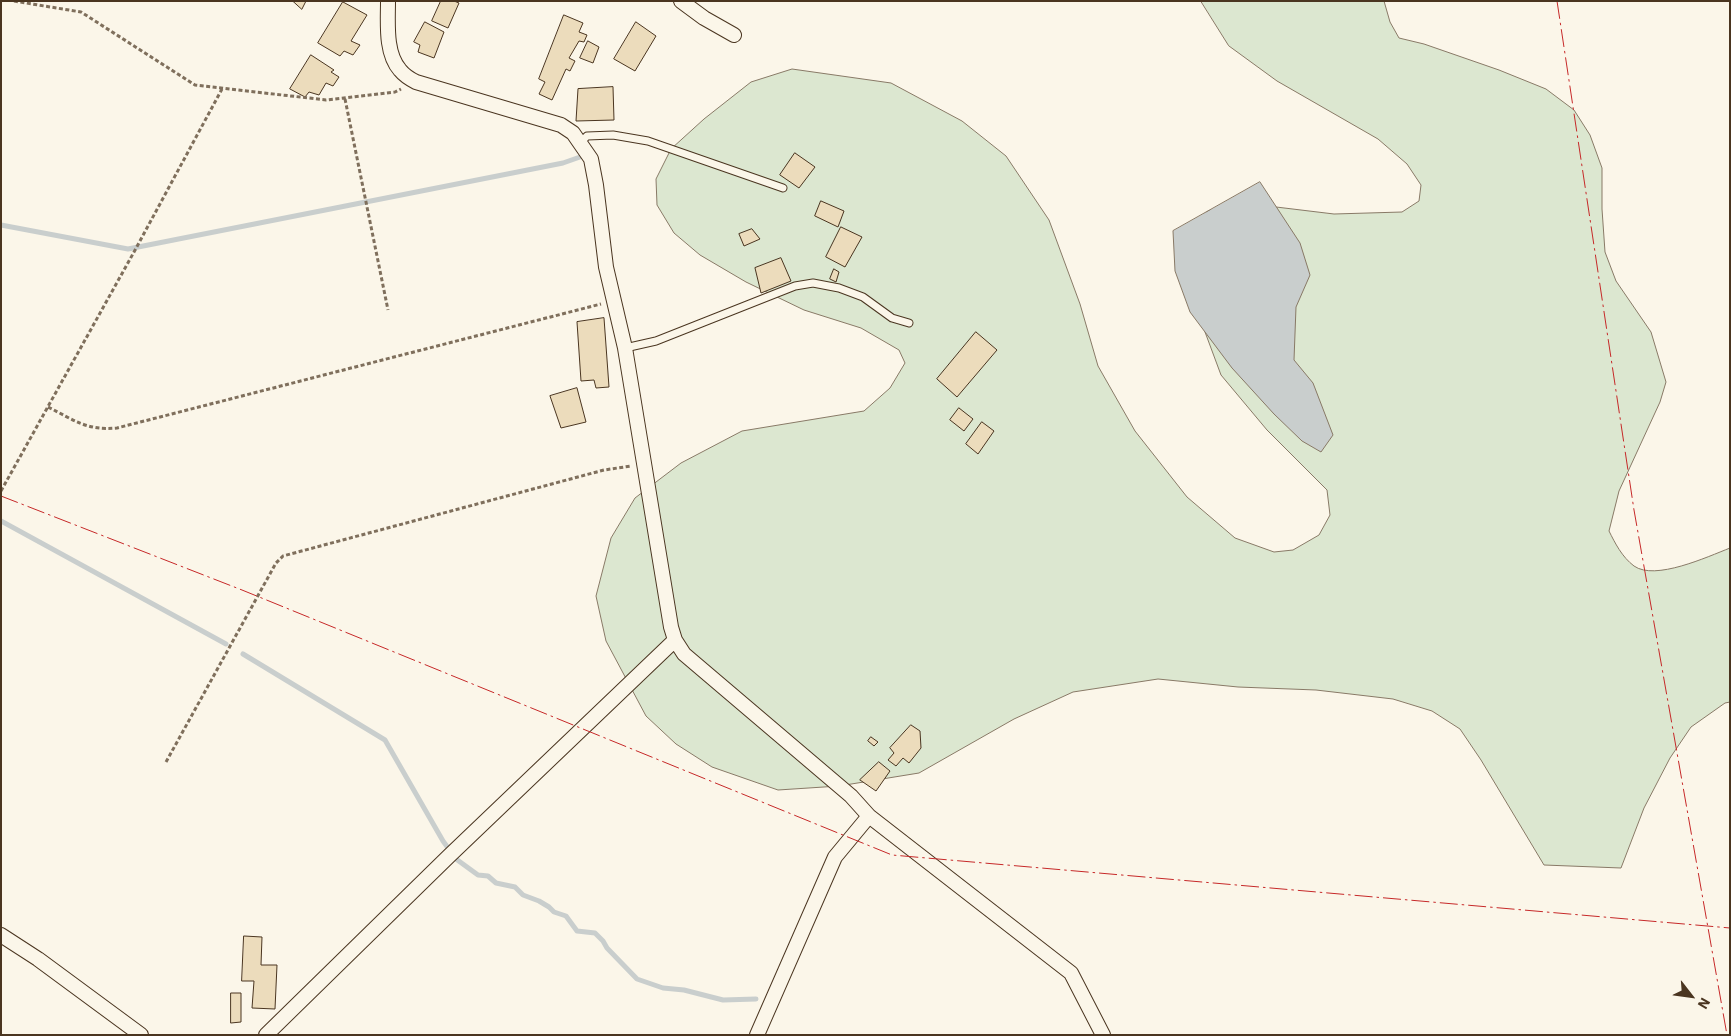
<!DOCTYPE html>
<style>
body{margin:0}
#map{position:relative;width:1731px;height:1036px;overflow:hidden;background:#fbf6e9;font-family:"IBM Plex Sans",sans-serif}
canvas{display:block}
.frame{position:absolute;inset:0;border:2px solid #4a3520;pointer-events:none}
.north{position:absolute;left:1666px;top:971px;width:50px;height:50px;-webkit-text-stroke:4px #fbf6e9;paint-order:stroke;rotate:120deg;font-size:14px;font-weight:700;line-height:20px;text-align:center;color:#4a3520}
.north::after{content:'';display:block;margin:auto;width:18px;height:22px;background:#4a3520;clip-path:polygon(50% 0,100% 100%,50% 72%,0 100%)}
</style>
<div id="map">
<canvas width="1731" height="1036"></canvas>
<div class="frame"></div>
<div class="north">N</div>
</div>
<script>
const ctx = document.querySelector('canvas').getContext('2d');
ctx.lineJoin = 'round';
function fillPath(path, color) { ctx.fillStyle = color; ctx.fill(path, 'evenodd'); }
function strokePath(path, color, width, dash) { ctx.strokeStyle = color; ctx.lineWidth = width; ctx.lineCap = dash ? 'butt' : 'round'; ctx.setLineDash(dash || []); ctx.stroke(path); }
const green = new Path2D(`
 M1201,1h183l6,21 9,16 25,6 75,26 47,19 28,21 16,25 12,33v41l3,43 11,29 35,51 15,50 -6,20 -41,89 -10,40c6,12 13,26 25,35 21,15 73,-9 96,-18v154l-5,1 -34,24 -21,31 -26,50 -23,60 -77,-3 -63,-105 -21,-31 -28,-18 -39,-12 -77,-9 -78,-3 -80,-8 -85,13 -59,27 -95,54 -80,13 -61,4 -66,-23 -36,-23 -30,-28 -40,-75 -10,-45 15,-58 24,-40 46,-35 61,-32 122,-20 26,-23 15,-25 -6,-13 -38,-22 -57,-18 -58,-28 -46,-27 -26,-22 -17,-28 -1,-26 15,-30 33,-30 47,-37 41,-13 99,14 71,38 44,35 43,64 31,84 18,62 37,65 52,66 48,41 39,14 19,-2 26,-15 11,-20 -3,-25 -60,-60 -46,-55 -29,-78v-72l16,-14 35,-8 91,11 68,-2 17,-11 2,-16 -14,-21 -29,-25 -101,-58 -48,-35z`);
fillPath(green, '#dce7d0');
strokePath(green, '#887966', 1);
const water = new Path2D(`
 M1260,182l40,61 10,32 -14,32 -2,53 19,23 20,52 -12,17 -19,-11 -28,-27 -42,-46 -42,-56 -15,-41 -2,-40z`);
fillPath(water, '#c9cecd');
strokePath(water, '#887966', 1);
strokePath(new Path2D(`
 M1,225l127,24 435,-86 17,-6
 M1,521l225,123
 M243,654l142,86 58,101 13,18 22,16 10,1 8,7 19,4 8,8 16,6 10,6 5,5 12,4 11,15 18,2 8,8 4,7 30,31 26,9 21,2 39,10 33,-1`), '#c9cecd', 5);
const building = new Path2D(`
 M293,1h13l-4,8z
 M441,1h13l5,2 -11,25 -16,-7z
 M343,2l24,13 -16,26 9,4 -7,10 -9,-4 -4,5 -22,-13z
 M564,15l19,8 -4,9 8,3 -3,7 -5,-1 -10,17 6,3 -5,10 -4,-2 -14,31 -13,-6 6,-12 -6,-3z
 M425,22l19,10 -10,26 -16,-6 2,-7 -6,-3z
 M636,22l20,14 -21,35 -21,-12z
 M588,41l11,6 -6,16 -13,-5z
 M311,55l23,15 -3,2 8,5 -6,9 -7,-3 -7,12 -10,-3 -4,5 -15,-8z
 M613,87l1,33 -38,1 2,-32z
 M795,153l20,14 -16,21 -19,-13z
 M821,201l23,10 -6,16 -23,-11z
 M841,227l21,10 -17,30 -19,-10z
 M752,229l8,10 -16,7 -5,-12z
 M781,258l10,23 -30,12 -6,-25z
 M834,269l5,3 -3,10 -6,-3z
 M604,318l5,69 -13,1 -2,-8 -13,1 -4,-59z
 M976,332l21,18 -40,47 -20,-18z
 M577,388l9,34 -25,6 -11,-32z
 M959,408l14,11 -9,12 -14,-11z
 M982,422l12,9 -16,23 -12,-10z
 M911,725l9,6 1,17 -12,15 -6,-5 -7,8 -8,-6 6,-7 -4,-5z
 M871,737l7,5 -4,4 -6,-5z
 M879,762l11,9 -14,20 -16,-11z
 M244,936l18,1 -1,28h16l-2,44 -23,-1 2,-27h-12z
 M231,993h10v29l-10,1z`);
fillPath(building, '#ecdcbc');
strokePath(building, '#4a3520', 1);
const service = new Path2D(`
 M580,143l7,-7 26,-1 35,6 135,47
 M625,348l31,-7 139,-55 18,-3 26,5 24,9 29,21 17,5`);
const minor = new Path2D(`
 M388,1c0,22 -3,52 12,69 4,5 10,9 16,12l145,43 12,8 18,26 5,26 10,82 19,81 46,279 4,13 9,14 167,142 18,20 202,157 32,62
 M681,1l23,17 30,17
 M1,935l37,24 103,76
 M266,1035l183,-179 226,-216
 M757,1035l78,-178 34,-41`);
strokePath(service, '#4a3520', 9);
strokePath(minor, '#4a3520', 16);
strokePath(new Path2D(`
 M14,1l67,11 114,73 131,15 69,-8 6,-3
 M345,99l43,211
 M48,407c26,13 39,24 69,21l484,-124
 M1,491l133,-239 88,-163
 M166,762l110,-199 7,-7 321,-86 27,-4`), '#7f6f5c', 3, [4, 2.5]);
strokePath(service, '#fbf6e9', 7);
strokePath(minor, '#fbf6e9', 14);
strokePath(new Path2D(`
 M1557,1l77,509 93,525
 M1,496l241,94 650,265 838,73`), '#c62828', 1, [18, 4, 2.5, 4]);
</script>
